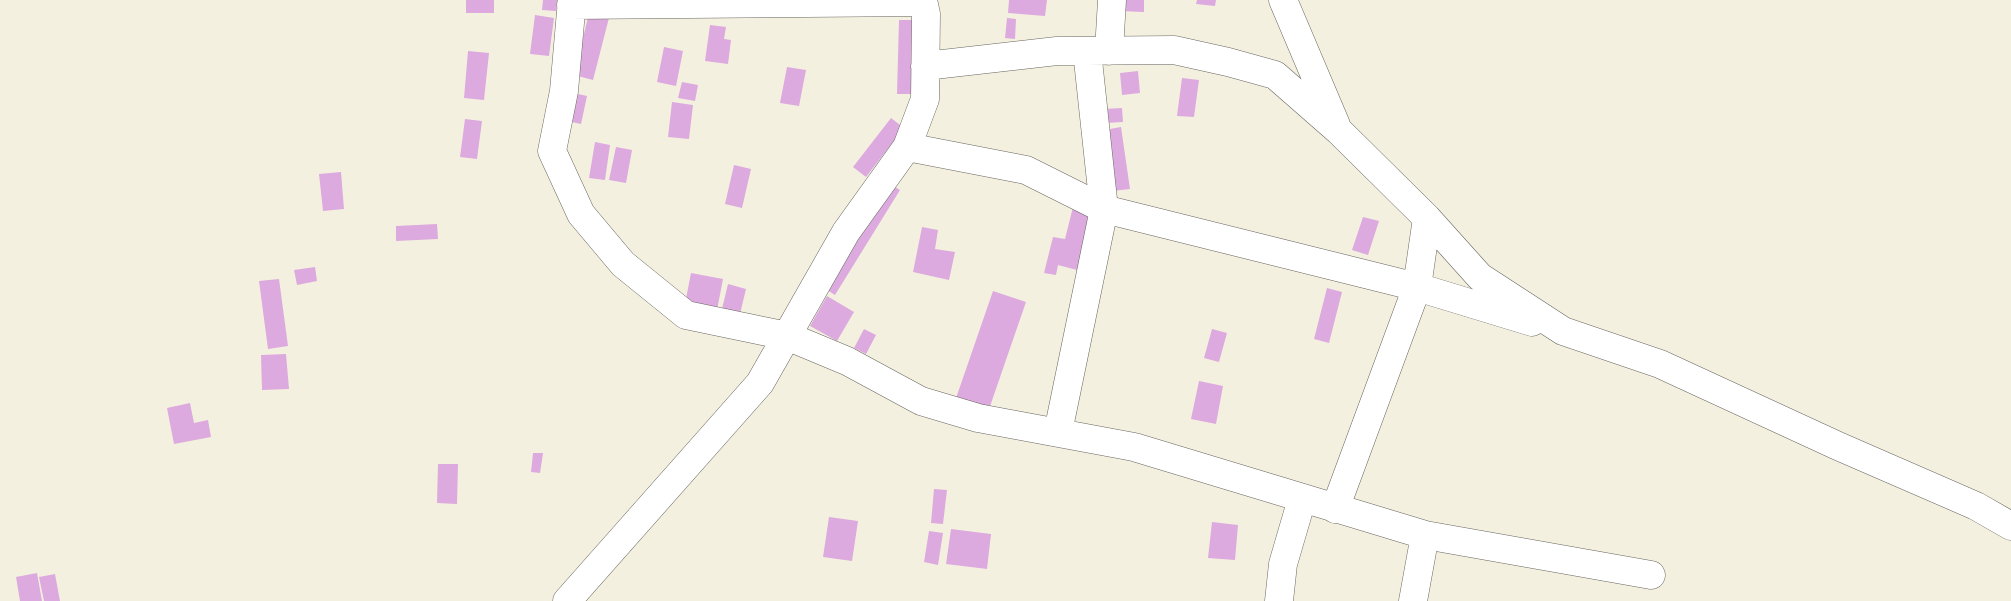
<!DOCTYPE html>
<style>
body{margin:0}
canvas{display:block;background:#f4f0df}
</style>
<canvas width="2011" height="601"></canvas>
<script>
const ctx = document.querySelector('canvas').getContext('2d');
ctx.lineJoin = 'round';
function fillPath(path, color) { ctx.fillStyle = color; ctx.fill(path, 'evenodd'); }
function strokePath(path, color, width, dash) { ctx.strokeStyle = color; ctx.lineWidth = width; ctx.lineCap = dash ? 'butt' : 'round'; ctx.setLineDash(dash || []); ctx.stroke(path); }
fillPath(new Path2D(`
 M466,0h28v13h-28z
 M543,0h14l-1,11 -14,-1z
 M1009,0h38l-2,16 -37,-3z
 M1120,0h24v12l-25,-1z
 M1197,0h19l-1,6 -19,-2z
 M590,9l20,5 -17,66 -19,-5z
 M535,15l19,3 -5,38 -19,-2z
 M1007,18l9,1 -1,20 -10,-1z
 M899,20h16l-2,74h-16z
 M710,25l16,2 -2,12 7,1 -3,24 -23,-3z
 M664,47l19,4 -7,35 -19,-4z
 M468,51l21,2 -5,47 -20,-2z
 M787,67l19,3 -7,36 -19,-3z
 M1138,71l2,22 -18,2 -2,-22z
 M1182,78l17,2 -5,37 -17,-1z
 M682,82l16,3 -3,16 -17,-3z
 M569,92l18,4 -6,28 -18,-4z
 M672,102l21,3 -4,34 -21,-2z
 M1122,108l1,14 -18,1 -1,-14z
 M891,118l13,10 -38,49 -13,-10z
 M465,119l17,2 -5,38 -17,-2z
 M1121,127l9,62 -18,2 -8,-61z
 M595,142l15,3 -5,35 -16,-2z
 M616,147l16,3 -6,33 -17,-3z
 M734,165l17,4 -9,39 -17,-4z
 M341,172l3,37 -21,2 -4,-37z
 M889,183l11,7 -65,105 -11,-7z
 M1074,203l20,5 -17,62 -19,-5 -2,10 -12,-2 9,-36 12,2z
 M1363,217l16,4 -11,34 -16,-5z
 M437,224l1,15 -42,2v-15z
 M922,227l16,3 -3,19 20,3 -6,28 -36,-8z
 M315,267l2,14 -20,4 -3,-15z
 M691,273l32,6 -7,36 -32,-6z
 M279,279l9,67 -20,3 -9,-68z
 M728,284l18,5 -7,29 -18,-5z
 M1327,288l15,4 -13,51 -15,-4z
 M993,291l33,11 -38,110 -33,-11z
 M827,296l27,16 -17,29 -27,-15z
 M864,329l12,6 -10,19 -12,-6z
 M1212,329l15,4 -8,29 -15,-4z
 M286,354l3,35 -27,1 -1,-35z
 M1199,381l24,5 -7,38 -25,-5z
 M190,403l4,20 14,-3 3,17 -37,7 -7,-36z
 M533,453h10l-3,20 -9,-1z
 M438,464h20l-1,40 -20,-1z
 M934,489l13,1 -4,34 -12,-1z
 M829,517l29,4 -6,40 -29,-4z
 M1212,522l26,3 -3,35 -27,-2z
 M951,529l40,5 -4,35 -41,-5z
 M929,531l14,2 -5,32 -14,-3z
 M37,573l5,28h-22l-4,-24z
 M55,574l5,27h-16l-5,-24z`), '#dcaade');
const street = new Path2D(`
 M572,0l-8,91 -12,60 29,63 42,50 63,51 101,21 60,25 74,40 57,17 156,29 291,88 226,40
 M1283,0l53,125
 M571,5l352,-3
 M1109,51l3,-51
 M925,66l132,-15 117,-1 54,12 47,13 64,56 88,87 53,59 83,54 97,33 178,82 138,60 35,20
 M907,147l119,23 78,39 313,78 115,35
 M1058,432l46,-223 -17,-158
 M1335,509l82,-222 10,-69
 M567,601l193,-218 86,-151 61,-85 18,-48 1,-85 -3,-14
 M1279,601l4,-37 19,-65
 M1413,601l12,-66`);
strokePath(street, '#686660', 29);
strokePath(street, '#fff', 28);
</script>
